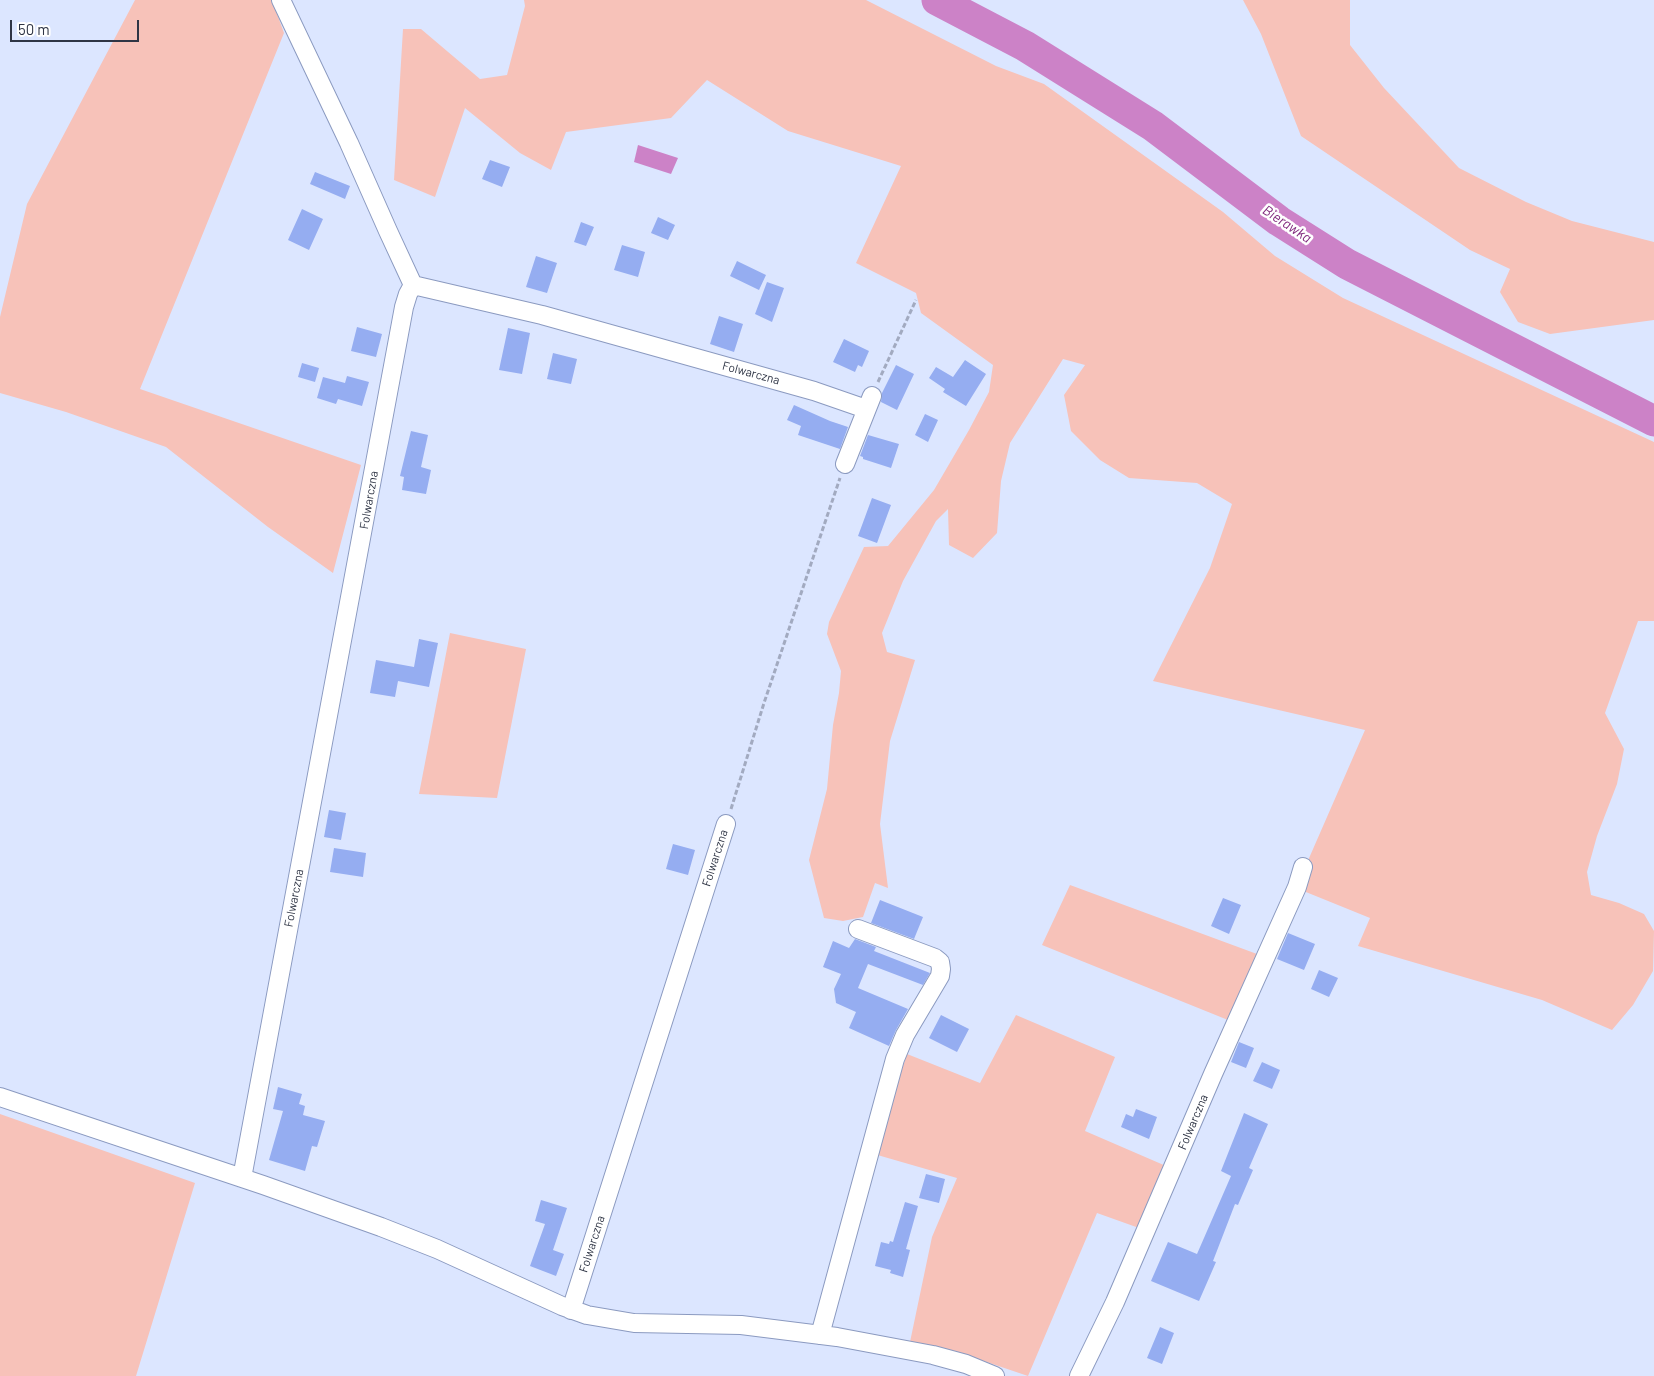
<!DOCTYPE html>
<style>
body{margin:0}
#map{position:relative;width:1654px;height:1376px;overflow:hidden;background:#dce6ff;font-family:Barlow,sans-serif}
canvas{display:block}
.scale{position:absolute;left:10px;top:20px;width:129px;height:22px;box-sizing:border-box;border:2px solid #2f3545;border-top:0;padding-left:6px;font-size:15px;line-height:18px;white-space:nowrap;color:#2f3545;-webkit-text-stroke:4px #fff;paint-order:stroke}
</style>
<div id="map">
<canvas width="1654" height="1376"></canvas>
<div class="scale">50 m</div>
</div>
<script>
const ctx = document.querySelector('canvas').getContext('2d');
ctx.lineJoin = 'round';
function fillPath(path, color) { ctx.fillStyle = color; ctx.fill(path, 'evenodd'); }
function strokePath(path, color, width, dash) { ctx.strokeStyle = color; ctx.lineWidth = width; ctx.lineCap = dash ? 'butt' : 'round'; ctx.setLineDash(dash || []); ctx.stroke(path); }
function drawText(font, color, halo, rows, align = 'center') {
  ctx.font = font + ' Barlow,sans-serif'; ctx.lineWidth = 5; ctx.setLineDash([]); ctx.textBaseline = 'middle'; ctx.strokeStyle = halo; ctx.fillStyle = color; for (const [text, x, y, turn = 0] of rows) {
    ctx.save(); ctx.translate(x, y); ctx.rotate((+turn || 0) * Math.PI / 180); ctx.textAlign = isNaN(turn) ? turn : align; if (halo) ctx.strokeText(text, 0, 0); ctx.fillText(text, 0, 0); ctx.restore();
  }
}
fillPath(new Path2D(`
 M135,0h137l12,33 -144,356 221,76 -28,108 -65,-46 -102,-80 -100,-35 -66,-19v-76l27,-113z
 M524,0h342l130,66 48,18 179,128 52,44 68,42 311,144v179h-16l-33,92 19,36 -7,35 -20,52 -10,36 4,23 28,8 25,11 10,17 -1,40 -20,34 -21,25 -70,-30 -184,-54 12,-28 -74,-30 69,-158 -212,-49 57,-113 22,-64 -35,-21 -68,-5 -29,-18 -29,-29 -7,-36 21,-30 -22,-6 -53,84 -9,38 -4,52 -24,25 -24,-13 -1,-36 -12,12 -33,60 -21,52 5,19 28,8 -25,81 -10,83 8,64 -13,-5 -12,34 -20,4 -19,-3 -15,-58 18,-71 6,-64 6,-32 2,-22 -14,-37 2,-12 35,-75 24,-1 46,-56 35,-60 20,-38 4,-27 -72,-52 -5,-20 -60,-30 45,-97 -113,-35 -81,-51 -36,38 -105,14 -15,38 -31,-17 -55,-45 -30,89 -41,-17 9,-151h18l59,50 27,-4 18,-69z
 M1243,0h107v45l34,43 75,80 67,34 46,19 82,21v78l-104,14 -32,-12 -18,-30 10,-23 -40,-19 -169,-114 -40,-102z
 M450,633l76,16 -29,149 -78,-4z
 M1070,885l187,69 -29,66 -186,-75z
 M1016,1015l99,42 -30,74 81,35 -27,62 -42,-15 -69,163 -74,-25 -44,-9 22,-105 25,-59 -83,-24 33,-100 73,29z
 M0,1114l195,69 -59,193h-136z`), '#f7c2b9');
fillPath(new Path2D(`
 M638,145l40,13 -7,16 -37,-12z`), '#cc82c7');
strokePath(new Path2D(`
 M937,0l88,46 128,80 126,95 68,43 307,157`), '#cc82c7', 31);
fillPath(new Path2D(`
 M490,160l20,7 -8,20 -20,-8z
 M315,172l35,14 -5,13 -35,-15z
 M302,209l21,10 -14,31 -21,-10z
 M658,217l17,8 -7,15 -17,-7z
 M581,222l13,5 -8,19 -12,-4z
 M622,245l23,7 -7,25 -24,-7z
 M536,256l21,7 -10,30 -21,-6z
 M737,261l29,14 -7,15 -29,-14z
 M767,282l17,6 -12,34 -17,-8z
 M719,316l24,8 -9,28 -24,-8z
 M357,327l25,7 -6,23 -25,-6z
 M508,328l22,5 -8,41 -23,-4z
 M844,339l25,12 -7,16 -4,-2 -3,7 -22,-10z
 M553,353l24,6 -6,25 -24,-5z
 M965,360l21,14 -20,32 -23,-14 2,-3 -16,-11 7,-11 17,10z
 M302,363l17,5 -4,14 -17,-5z
 M896,365l18,9 -17,36 -16,-8 1,-9z
 M347,376l22,6 -7,24 -24,-7 -2,5 -19,-6 6,-21 22,6z
 M794,405l36,16 18,6 -8,22 -42,-14 3,-9 -14,-6z
 M925,414l13,6 -10,22 -13,-7z
 M411,431l17,4 -7,32 10,3 -5,24 -24,-4 2,-13 -4,-1z
 M868,435l31,9 -8,24 -28,-9v-2l-3,-1z
 M872,498l19,7 -14,38 -19,-7z
 M419,639l19,4 -9,44 -31,-6 -3,16 -25,-4 6,-33 38,7z
 M329,810l17,3 -5,27 -17,-3z
 M673,844l22,6 -7,25 -22,-6z
 M334,848l32,5 -3,24 -33,-5z
 M1223,898l18,7 -12,29 -18,-8z
 M880,900l43,17 -9,22 -43,-16z
 M1288,933l27,11 -11,26 -27,-11z
 M855,939l21,8 -2,4 56,22 -7,12 -55,-21 -10,24 50,21 -12,21 -7,16 -40,-18 7,-16 -20,-9 -2,-14 7,-15 -18,-7 10,-26 16,7z
 M1319,970l19,8 -9,19 -18,-8z
 M941,1015l28,14 -12,23 -28,-14z
 M1239,1042l15,6 -8,20 -15,-6z
 M1262,1062l18,8 -8,19 -19,-8z
 M278,1087l24,7 -3,10 6,2 -2,9 22,6 -8,26 -5,-1 -7,25 -36,-11 14,-49 -10,-2z
 M1136,1109l21,8 -8,22 -28,-12 5,-13 7,3z
 M1244,1113l24,11 -19,44 4,2 -15,35 -3,-1 -22,57 3,1 -17,39 -48,-20 17,-39 29,12 34,-78 -10,-5z
 M926,1174l19,5 -6,24 -20,-5z
 M541,1200l26,8 -14,42 11,4 -8,22 -26,-10 15,-42 -10,-3z
 M905,1202l13,4 -12,43 4,1 -7,27 -13,-4 1,-3 -16,-4 6,-24 8,2 1,-3 3,1z
 M1160,1327l14,6 -12,31 -15,-6z`), '#95adf1');
const minor = new Path2D(`
 M281,0l68,143 39,88 25,54
 M845,464l27,-68
 M0,1097l263,88 118,42 56,22 125,57 25,9 47,8 107,2 96,12 96,18 33,9 29,12
 M242,1178l162,-871 4,-13 5,-9 129,30 272,76 52,18
 M571,1310l155,-486
 M820,1335l75,-276 10,-24 35,-59 1,-7 -1,-7 -5,-4 -77,-29
 M1079,1376l36,-74 98,-228 84,-187 6,-20`);
strokePath(minor, '#8b9ac0', 20);
strokePath(new Path2D(`
 M878,382l38,-82
 M731,809l33,-106 76,-225`), '#a2aac0', 3, [5, 2.5]);
strokePath(minor, '#fff', 18);
drawText('12px', '#2f3545', '#fff', [
 ["Folwarczna",751,373,15],
 ["Folwarczna",369,500,-80],
 ["Folwarczna",715,858,-72],
 ["Folwarczna",294,898,-79],
 ["Folwarczna",1193,1122,-67],
 ["Folwarczna",592,1244,-72]
]);
drawText('italic 14px', '#7f277c', '#fff', [
 ["Bierawka",1287,224,34]
]);
</script>
